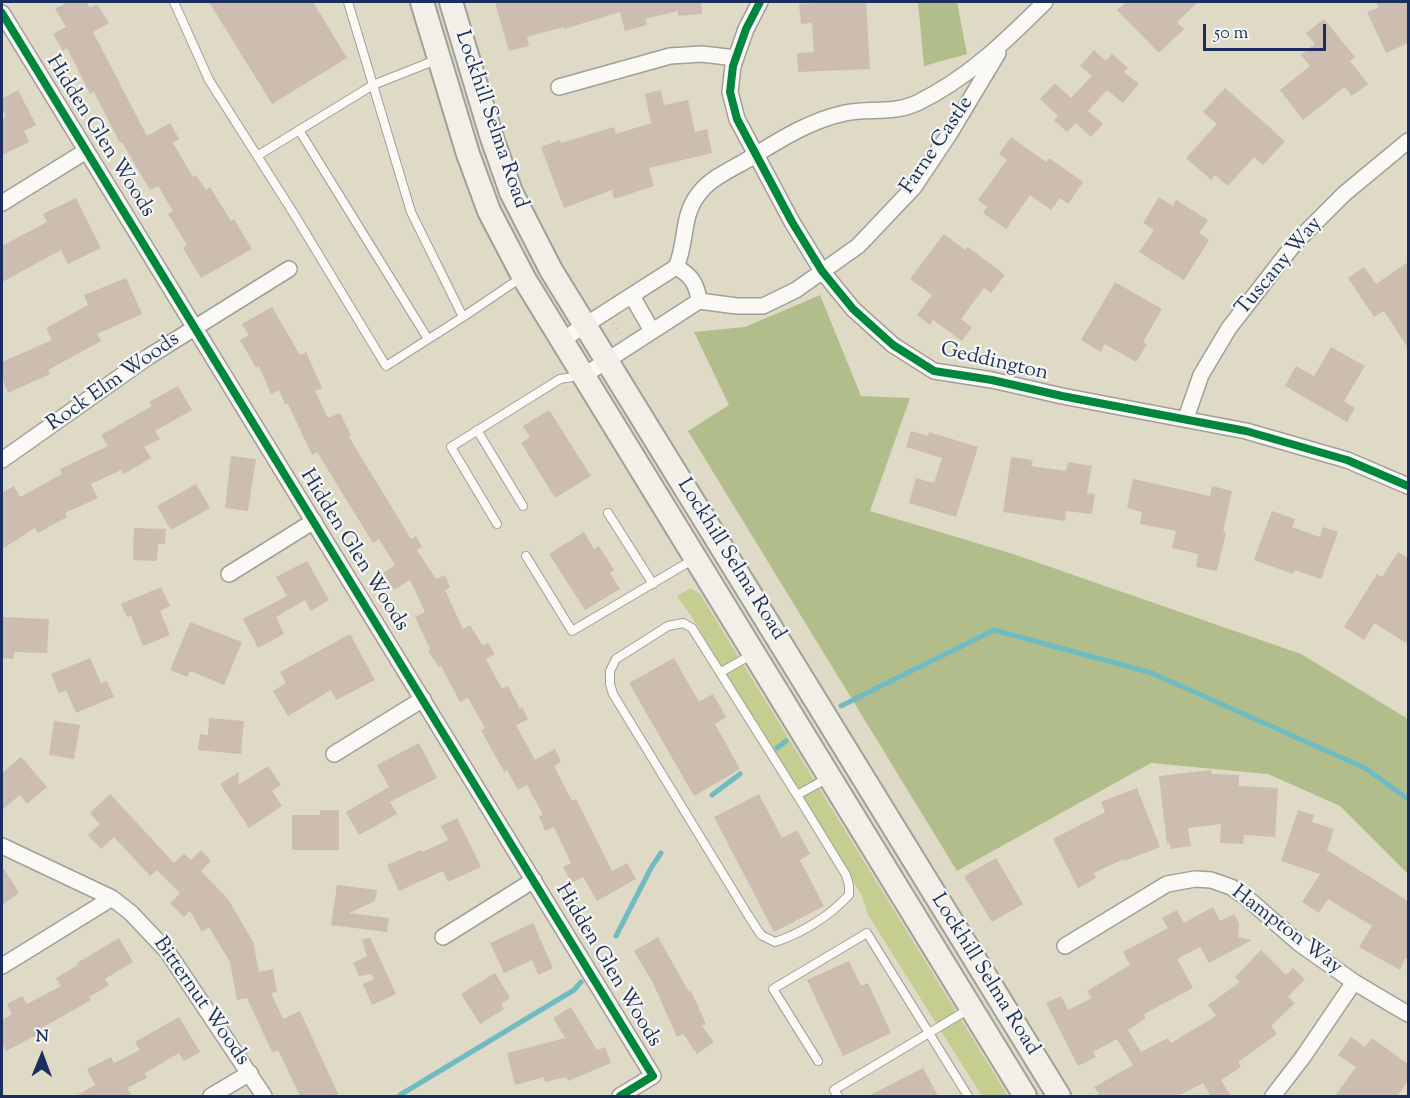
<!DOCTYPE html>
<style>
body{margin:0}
#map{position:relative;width:1410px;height:1098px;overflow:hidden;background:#dedac6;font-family:"Sorts Mill Goudy",serif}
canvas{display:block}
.frame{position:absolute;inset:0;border:3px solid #1b2f5e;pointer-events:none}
.north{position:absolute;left:12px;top:1026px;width:60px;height:60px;-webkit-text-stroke:4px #f6f6f2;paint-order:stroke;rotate:1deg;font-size:16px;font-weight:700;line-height:24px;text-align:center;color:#1b2f5e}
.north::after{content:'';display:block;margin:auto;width:21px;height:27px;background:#1b2f5e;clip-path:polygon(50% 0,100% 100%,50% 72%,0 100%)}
.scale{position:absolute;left:1203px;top:24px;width:123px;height:27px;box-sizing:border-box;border:3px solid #1b2f5e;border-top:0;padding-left:8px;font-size:18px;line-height:21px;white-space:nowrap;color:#1b2f5e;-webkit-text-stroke:4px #f6f6f2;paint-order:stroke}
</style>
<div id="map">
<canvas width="1410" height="1098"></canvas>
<div class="frame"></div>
<div class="north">N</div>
<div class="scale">50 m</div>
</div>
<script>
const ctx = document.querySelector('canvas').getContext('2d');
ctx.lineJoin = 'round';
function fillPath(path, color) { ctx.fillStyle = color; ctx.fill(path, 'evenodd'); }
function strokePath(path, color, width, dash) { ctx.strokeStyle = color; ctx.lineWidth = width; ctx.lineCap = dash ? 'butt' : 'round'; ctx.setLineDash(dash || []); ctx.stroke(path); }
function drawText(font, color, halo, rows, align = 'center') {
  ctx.font = font + ' "Sorts Mill Goudy",serif'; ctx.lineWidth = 4.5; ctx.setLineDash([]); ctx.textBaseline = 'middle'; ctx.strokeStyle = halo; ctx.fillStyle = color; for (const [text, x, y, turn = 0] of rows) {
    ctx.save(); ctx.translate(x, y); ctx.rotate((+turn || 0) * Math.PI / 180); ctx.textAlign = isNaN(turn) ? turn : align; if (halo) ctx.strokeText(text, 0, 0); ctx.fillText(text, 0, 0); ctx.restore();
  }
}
fillPath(new Path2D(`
 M691,588l9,6 308,502h-26l-114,-181 -6,-19 -169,-277 -16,-23z`), '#c6cd91');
fillPath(new Path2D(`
 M918,2h39l10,52 -43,12z
 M820,295l41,101 49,2 -40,113 143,43 288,100 107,65v155l-68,-68 -72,-32 -117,-11 -194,108 -269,-440 41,-26 -35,-73 51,-5z`), '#b1be8b');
strokePath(new Path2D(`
 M841,706l153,-76 158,43 213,95 43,31
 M777,748l9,-7
 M712,795l28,-21
 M616,936l35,-68 10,-15
 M401,1096l-1,-1 174,-105 7,-8`), '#70bac2', 5);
fillPath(new Path2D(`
 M68,2h18l4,6 7,-4 12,19 -16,9 54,104 23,-13 9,16 -6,4 20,34 3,-2 10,15 4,-3 21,34 3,-2 18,30 -51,29 -18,-30 4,-3 -19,-31 5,-3 -15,-25 -8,4 -28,-48 -2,1 -26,-51 -4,2 -23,-46 -4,3 -10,-17 13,-7 -11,-18z
 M209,2h104l34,56 -75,46z
 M495,2h206l1,12 -24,2v-5l-33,8 2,6 -22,6 -5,-19 -56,17v-2l-37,10 2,9 -20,5z
 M820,2h46l4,67 -72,3 -1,-19 17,-1 -2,-29 -11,1 -2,-20 21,-1z
 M1126,2h72l-21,20 7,7 -25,24 -42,-43z
 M1375,2h33v41l-22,10 -19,-41 12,-5z
 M1324,19l31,38 -5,4 18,23 -16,12 -7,-9 -42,33 -23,-30 30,-24 -9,-11 14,-11 -9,-11z
 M1094,50l12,11 6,-7 16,14 -4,4 15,12 -16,19 -16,-13 -19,21 15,13 -12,13 -15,-14 -9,9 -13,-12 4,-4 -18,-17 15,-16 16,15 21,-22 -12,-10z
 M1225,88l60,53 -22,24 -9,-8 -26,29 -13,-11 -4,5 -25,-22 31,-34 -14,-12z
 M18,90l18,35 -12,6 5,11 -27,13v-36l4,-2 -4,-10v-8z
 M661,90l3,15 24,-5 7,32 12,-3 5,24 -63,15 5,18 -40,13 -2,-9 -48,18 -23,-61 19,-7 1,3 53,-16 2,7 35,-11 -6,-29z
 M1011,137l35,25 3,-4 34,24 -15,22 -8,-6 -9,12 -21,-15 -24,34 -23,-16 4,-6 -9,-7 29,-40 -8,-6z
 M1159,197l14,9 3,-6 32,20 -9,13 10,7 -25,40 -45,-28 15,-22 -11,-7z
 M76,198l25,50 -33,16 -7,-14 -59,32v-36l45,-24 -4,-8z
 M944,234l21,16 3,-3 37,28 -14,18 -7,-5 -23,31 11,8 -10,14 -29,-21 -3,5 -13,-10 15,-20 -22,-16z
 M1408,262v86l-24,-37 -10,6 -26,-39 16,-11 12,17z
 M126,278l16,36 -45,20 4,7 -53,29 2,4 -42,19 -6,-15v-16l50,-22 -6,-12 42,-23 -4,-10z
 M1115,282l47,27 -19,33 4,2 -11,18 -31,-18 -4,8 -20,-12z
 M272,307l28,48 6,-3 16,36 -7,3 13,27 12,-5 11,23 -2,1 62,102 5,-3 6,11 -5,3 19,29 9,-4 5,12 -5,3 18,39 7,-4 13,21 5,-3 7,11 -9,5 16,30 6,-3 12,23 2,-2 6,12 -12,6 19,35 20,-11 6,13 -7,4 18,35 4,-2 36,72 15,-8 9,16 -39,22 -14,-24 -11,6 -9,-16 8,-4 -17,-36 -9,4 -6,-15 4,-1 -16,-30 -9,5 -11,-20 -3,2 -23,-42 4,-2 -17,-30 -8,4 -19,-36 -2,1 -11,-16 2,-2 -15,-32 10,-5 -15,-32 -16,10 -11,-17 12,-8 -16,-26 -6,4 -56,-91 -5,3 -24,-51h-3l-6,-14 -8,4 -12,-28 -3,2 -16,-28 9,-5 -7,-11z
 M1331,347l34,19 -21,35 11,7 -8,14 -62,-36 11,-20 18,10z
 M178,386l14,24 -37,21 5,8 -16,8 7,11 -27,16 -3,-4 -30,14 7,14 -33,15 2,4 -29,16 -3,-5 -33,21v-56l12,-7 6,11 42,-23 -2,-5 48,-23 -7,-11 51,-29 -3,-4z
 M549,410l42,66 -36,22 -34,-55 9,-6 -7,-11z
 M911,431l17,5 1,-4 49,15 -22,70 -47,-14 7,-25 18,5 8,-25 -36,-11z
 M231,456l25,3 -8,52 -23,-3z
 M1011,457l22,3 -2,6 35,5 2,-9 24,4 -5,27 8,1 -3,20 -26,-3 -1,10 -62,-9z
 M1133,479l77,17 2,-10 20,5 -9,41 3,1 -9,38 -21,-4 2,-13 -26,-6 4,-17 -36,-7 2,-12 -15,-4z
 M196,484l14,24 -39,22 -14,-24z
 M1272,511l23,8 -3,8 28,10 3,-10 15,5 -17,47 -26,-9 -2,4 -39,-14z
 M134,528l32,1 -1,15h-7l-1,17 -24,-1z
 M584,532l10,17 5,-3 15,24 -4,3 10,16 -35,21 -36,-56z
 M1398,552l10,6v86l-34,-21 -10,17 -20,-13 33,-53 5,3z
 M307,561l22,39 -18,11 -6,-11 -29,17 8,17 -26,14 -15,-29 44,-23 -11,-19z
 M161,587l9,19 -10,5 10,24 -27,11 -12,-30 -4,1 -6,-13z
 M2,617l47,2 -2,34 -33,-1v7l-12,-1z
 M190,622l52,20 -18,43 -34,-14 -3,6 -17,-7z
 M350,634l25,46 -39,20 -5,-10 -43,26 -15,-25 13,-8 -6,-11z
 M90,658l11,25 6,-2 7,16 -38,16 -10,-23 -7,3 -8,-19z
 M674,658l25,44 14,-8 13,23 -11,7 25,45 -46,27 -65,-113z
 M209,718l35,3 -3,33 -43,-4 2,-16 8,1z
 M54,721l26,4 -6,34 -25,-4z
 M419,743l18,35 -47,24 7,12 -38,21 -13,-23 43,-25 -12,-22z
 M21,757l26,30 -20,17 -7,-9 -18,15v-37z
 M268,766l13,19 -9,6 10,15 -33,22 -29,-44 19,-12 -1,13z
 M1211,770l1,4 27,1v11l39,2 -3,49 -31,-2 -1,9 -23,-1 1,-19 -33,4 3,18 -21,3v-6l-3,1 -8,-68z
 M1137,788l23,59 -36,14 -1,-2 -29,14 2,5 -18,10 -25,-49 52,-27 -4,-10z
 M110,794l64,69 10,-9 7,6 10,-10 10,11 -10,10 27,28 25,43 6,30 14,-3 4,23 -6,1 12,26 17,-8 39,85h-39l-22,-46 -6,2 -25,-54 -10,2 -7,-38 -21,-35 -7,5 -12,-21 -6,6 -14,-14 10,-10 -23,-23 -7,6 -36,-39 -13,12 -13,-14 12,-11 -10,-11z
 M759,794l23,44 15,-8 13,24 -10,6 24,46 -50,26 -60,-115z
 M320,810h19v40h-47v-35h28z
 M1298,810l16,5 -2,7 22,7 -7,21 81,51v59l-3,-2 -5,12 -41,-23 13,-21 -44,-27 -9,14 -17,-11 18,-28 -39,-13z
 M457,818l24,49 -33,15 -5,-11 -44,20 -12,-26 34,-15 2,2 25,-12 -7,-14z
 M996,858l27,46 -31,18 -28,-46z
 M2,866l17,27 -17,12z
 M337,885l40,5 -2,11 -26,12 40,5 -2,14 -56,-7z
 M1213,907l7,14 14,-7 5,9 -1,14 14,3 -43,23 -9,-16 -23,12 16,29 -49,26 2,4 -18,12 13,22 27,-14 3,5 45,-27 -8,-11 32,-23 -5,-5 26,-27 25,25 7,-7 12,11 -17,18 7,6 -24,23 6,8 -39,28 3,5 -20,13 10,16h-20l-8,-13 -25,13h-78l-6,-9 39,-22 -16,-26 -24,13 3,5 -18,9 -32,-63 15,-7 7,14 24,-12 -5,-7 43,-26 -7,-13 45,-24 -6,-10 15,-8 7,13z
 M533,923l20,45 -15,7 -6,-15 -28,13 -14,-30z
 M370,937l26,57 -24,11 -9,-21 11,-5 -2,-5 -13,2 -6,-13 14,-7 -5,-16z
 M658,937l31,55 2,-1 15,33 -4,2 12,16 -17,12 -14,-20 -6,3 -24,-54 -19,-32z
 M119,938l14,24 -28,17 4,6 -20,12 2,3 -51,29 2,3 -36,19 -4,-8v-23l10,-6 -5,-10 15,-8 5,8 34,-18 -5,-8 22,-13 -1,-2z
 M849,961l12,25 7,-3 23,50 -48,23 -36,-76z
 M495,973l15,25 -9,6 3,5 -24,15 -19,-30z
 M571,1007l26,43 8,-3 6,16 -43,18 -2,-4 -21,5 -1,-5 -29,8 -8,-32 58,-15 -12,-20z
 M179,1017l21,35 -16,9 -5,-8 -34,20 2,5 -20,10 5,8h-56l19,-11 -8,-16 24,-12 3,6 26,-13 -5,-8z
 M1351,1037l14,10 7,-9 36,26v17l-11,15h-62l21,-29 -18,-12z
 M923,1068l15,28h-70z`), '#cdbcb0');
const service = new Path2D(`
 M174,2l35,78 85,134 92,152 77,-49
 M348,2l25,83 63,-25
 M299,130l129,209
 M257,156l116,-71 38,127 52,105 59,-40
 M477,430l46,76
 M608,513l45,71
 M497,524l-46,-77 109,-68 19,-3
 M526,556l46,75 122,-72
 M721,672l32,-18
 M797,795l-105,-167 -9,-5 -15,3 -52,33 -6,12v13l3,10 135,221 13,20 14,7c27,-9 55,-26 74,-47v-10l-3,-10 -49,-80 31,-17
 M818,1061l-45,-72 94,-56 101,163
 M838,1096l-4,-6 135,-81`);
const minor = new Path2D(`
 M760,2l-14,27 -13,37 -3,26 7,27 55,103 30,49 31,38 40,36 41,26 58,9 70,16 184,35 101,29 61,26
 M2,13l651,1063 -33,20
 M559,87l111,-31 32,-2 34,4
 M2,203l84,-52
 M676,267c15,8 21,17 23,34
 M632,296l20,35
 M562,340l114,-73c12,-26 4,-52 25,-76 12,-14 31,-22 46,-31 31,-19 61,-39 98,-47 22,-5 49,1 72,-10 50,-24 89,-62 128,-101
 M583,376l116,-75 38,5h26l33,-16 62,-44 56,-59 36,-54 48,-80
 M1186,418l15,-43 28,-47 66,-85 49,-49 64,-53
 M2,460l146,-103 141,-88
 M229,574l85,-53
 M334,754l89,-55
 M2,846l110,52 19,15 36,38 97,145
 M443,937l91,-57
 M1065,946l102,-62 28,-5 16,1 20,7 16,11 53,46 54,38 54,32
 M2,966l110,-68
 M211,1096l39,-23
 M1273,1096l30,-39 51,-75`);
const secondary = new Path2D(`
 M422,2l46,152 21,57 36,69 500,816
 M451,2l40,133 20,57 40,78 508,826`);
strokePath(service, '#9fa09a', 10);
strokePath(minor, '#9fa09a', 18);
strokePath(secondary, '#9fa09a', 26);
strokePath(new Path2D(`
 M613,323l8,12`), '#c9c9c8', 3, [1.5, 4.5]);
strokePath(service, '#faf9f6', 8);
strokePath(minor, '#faf9f6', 15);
strokePath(secondary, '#f2efe8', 22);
strokePath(new Path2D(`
 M760,2l-14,27 -13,37 -3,26 7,27 55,103 30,49 31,38 40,36 41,26 58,9 70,16 184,35 101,29 61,26
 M2,13l651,1063 -33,20`), '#00873e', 8);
drawText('21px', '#1b2f5e', '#f6f6f2', [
 ["Lockhill Selma Road",490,120,71],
 ["Hidden Glen Woods",99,137,58],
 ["Farne Castle",938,146,-56],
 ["Tuscany Way",1280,267,-50],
 ["Geddington",994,363,13],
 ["Rock Elm Woods",114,383,-35],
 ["Hidden Glen Woods",353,551,58],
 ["Lockhill Selma Road",730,560,58],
 ["Hampton Way",1286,931,37],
 ["Hidden Glen Woods",607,966,59],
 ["Lockhill Selma Road",984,975,58],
 ["Bitternut Woods",200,1002,55]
]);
</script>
